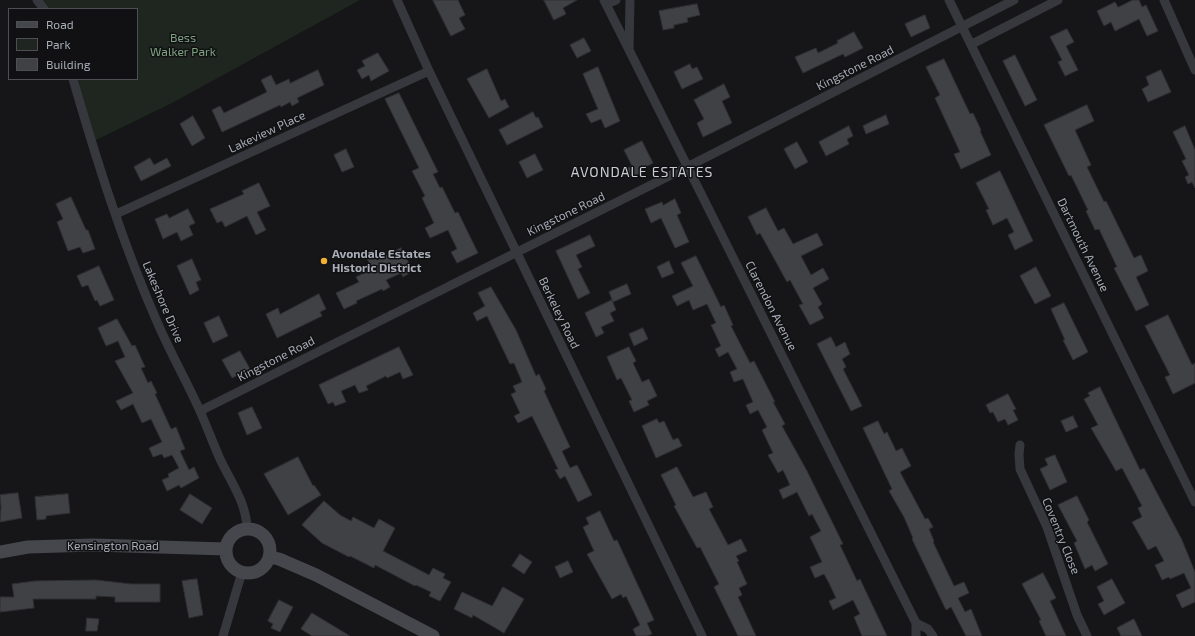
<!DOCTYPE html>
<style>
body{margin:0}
#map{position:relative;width:1195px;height:636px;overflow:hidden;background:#161618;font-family:"Exo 2",sans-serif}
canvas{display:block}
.legend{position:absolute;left:8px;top:8px;width:130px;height:72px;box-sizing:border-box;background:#111113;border:1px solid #4d4f55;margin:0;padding:5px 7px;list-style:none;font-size:12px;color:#a8adb8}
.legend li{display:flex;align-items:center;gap:8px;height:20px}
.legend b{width:20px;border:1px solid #4d4f55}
</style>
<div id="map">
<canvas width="1195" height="636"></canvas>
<ul class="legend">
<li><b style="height:5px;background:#45474d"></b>Road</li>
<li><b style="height:11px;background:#1e261f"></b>Park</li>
<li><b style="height:11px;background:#404145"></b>Building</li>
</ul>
</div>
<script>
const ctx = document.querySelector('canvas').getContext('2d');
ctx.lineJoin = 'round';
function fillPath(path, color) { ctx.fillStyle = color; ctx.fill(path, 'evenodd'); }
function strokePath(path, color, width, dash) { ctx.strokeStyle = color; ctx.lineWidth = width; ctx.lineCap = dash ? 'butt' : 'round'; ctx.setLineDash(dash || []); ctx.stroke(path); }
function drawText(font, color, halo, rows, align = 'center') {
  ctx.font = font + ' "Exo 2",sans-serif'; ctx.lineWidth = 3; ctx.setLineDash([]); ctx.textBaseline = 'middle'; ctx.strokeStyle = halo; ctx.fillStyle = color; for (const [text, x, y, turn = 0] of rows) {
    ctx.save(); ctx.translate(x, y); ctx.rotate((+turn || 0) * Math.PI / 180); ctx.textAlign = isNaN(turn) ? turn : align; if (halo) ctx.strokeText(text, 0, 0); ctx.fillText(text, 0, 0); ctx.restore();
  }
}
fillPath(new Path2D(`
 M37,0h323l-188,103 -78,38 -16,-62h59v-70h-92z`), '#1e261f');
const building = new Path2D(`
 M433,0h25l7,15 -6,3 6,11 -14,7z
 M544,0h33l-14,8 3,6 -12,6z
 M1133,0h6l3,7 4,-2 12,26 -11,5 -8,-17 -24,12 -4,-9 -7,4 -7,-15 18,-9 3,5z
 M697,4l3,11 -13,3 1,4 -14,3v3l-11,2 -4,-19z
 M925,15l5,13 -19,9 -6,-13z
 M1067,29l7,13 -8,4 12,24 -13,6 -7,-14 4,-2 -12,-23z
 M854,32l9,16 -18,9 -2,-3 -40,19 -8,-16 21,-9 2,5 20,-10 -1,-2z
 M584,38l7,13 -14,7 -7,-13z
 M378,53l11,18 -18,10 -2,-6 -7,4 -5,-9 8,-4 -3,-5z
 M1015,55l22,45 -12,6 -22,-45z
 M944,59l26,55 3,-1 8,17 -1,1 11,24 -30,14 -7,-15 6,-2 -25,-54 5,-3 -14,-28z
 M690,64l2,5 5,-2 6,12 -21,10 -8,-17z
 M598,67l22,54 -15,7 -4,-9 -10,4 -5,-9 12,-5 -15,-35z
 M487,69l14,32 4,-2 4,8 -20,11 -22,-39z
 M318,70l6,15 -27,13 2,4 -7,4 -2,-4 -9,5 -1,-2 -58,27 -10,-22 8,-4 4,7 43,-21 -6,-12 10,-5 5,10 13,-6 1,4z
 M1161,70l10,22 -23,10 -6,-13 7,-4 -3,-8z
 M724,84l6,13 -8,4 10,22 -29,14 -6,-14 7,-4 -10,-19z
 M399,93l39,79 -5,2 7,14 2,-1 13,26 3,-1 20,41 -21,10 -6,-11 6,-3 -9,-19 -18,8 -5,-10 9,-5 -12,-25 3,-2 -13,-25 7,-3 -34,-69z
 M1087,105l7,16 -19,9 16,35 -4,2 17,35 2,-1 28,57 7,-3 7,16 -12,6 13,28 -13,6 -22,-43 3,-1 -18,-38 -4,1 -9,-19 2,-1 -17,-35 -2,1 -25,-51z
 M533,112l3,6 2,-1 5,10 -36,18 -8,-15z
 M886,115l3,9 -23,10 -3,-8z
 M193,116l12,22 -13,8 -12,-22z
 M849,126l4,10 -6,3 2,5 -23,12 -7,-14z
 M1185,126l10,24v38l-3,-6 -4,2 -3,-7 4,-2 -7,-14 4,-2 -13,-27z
 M642,141l11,22 -13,7 1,3 -11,5 -4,-9 6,-3 -8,-16z
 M797,142l11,20 -13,7 -11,-20z
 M346,149l8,18 -12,5 -8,-17z
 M535,154l8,16 -16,8 -8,-16z
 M150,158l4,7 13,-7 4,8 -30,15 -7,-14z
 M1000,171l33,70 -18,9 -7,-15 6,-3 -7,-14 -14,7 -7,-15 3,-1 -13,-26z
 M259,183l11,23 -13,6 9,18 -10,5 -9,-19 -22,11 -3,-6 -5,2 -7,-14 34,-15 -2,-3z
 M71,197l15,33h2l7,19 -12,4 -3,-6 -12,4 -11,-29 6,-3 -7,-15z
 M675,199l6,14 -4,2 12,27 -14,6 -14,-30 -10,5 -6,-14 17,-7 1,3z
 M766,208l12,23 6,-3 9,16 24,-11 6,12 -22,11 10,19 12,-7 6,11 -16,9 9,16 -4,3 6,11 -14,7 -11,-20 4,-1 -13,-24 -3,2 -27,-49 -3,2 -9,-18z
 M188,209l7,14 -6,3 4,9 -12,6 -4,-9 -14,7 -8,-20 12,-5 2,4z
 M590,235l5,11 -19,9 6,12 -4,2 12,24 -12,6 -22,-48z
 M401,248l12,23 -10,6 -2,-4 -15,7 4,7 -7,4 -1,-2 -26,12 1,2 -13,6 -8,-16 23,-11 -3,-5 16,-8 -7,-15 8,-4 4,10z
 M696,256l25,51 3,-2 9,20 -2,1 19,37 4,-2 21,41h-2l12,22 -3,2 25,45 36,73 -3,1 17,36 3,-2 27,57h-25l-8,-19 6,-3 -7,-14 -20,10 -4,-9 7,-3 -7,-15 -5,-9 -9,4 -5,-11 12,-5 -12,-25 11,-6 -9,-17 -3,2 -12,-24 -14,7 -4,-9 11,-5 -7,-15 -5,3 -10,-18 5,-2 -11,-23 5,-3 -9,-17 -8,4 -4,-9 7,-3 -10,-23 -9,3 -4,-10 7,-3 -9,-17 -9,5 -4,-8 6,-3 -10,-21 5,-2 -9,-19 -14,6 -4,-10 -12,6 -5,-10 21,-10 -12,-23z
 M192,259l9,21 -5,2 3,8 -9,5 -13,-29z
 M669,261l5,12 -12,5 -5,-11z
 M99,266l15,34 -14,6 -3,-6 -2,1 -7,-16 -6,2 -5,-11z
 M1036,267l15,29 -16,8 -15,-28z
 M627,284l4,10 -18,8 -4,-10z
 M491,287l25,43 20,46 3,-2 7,15 -2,2 26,56 -8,4 8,17 7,-3 15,30 -14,7 -13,-26 -5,3 -5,-9 3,-1 -26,-53 -14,7 -4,-7 6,-3 -9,-19 5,-2 -3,-6 9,-4 -8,-19 -4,1 -23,-48 -10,5 -4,-8 12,-7 -7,-13z
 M319,294l7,15 -6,3 2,4 -45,22 -11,-24 12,-6 2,6z
 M612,300l4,10 -6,3 4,8 -13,6 3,6 -8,4 -11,-24z
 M1064,303l24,49 -15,8 -10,-20h2l-14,-31z
 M1168,315l24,50 3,-2v20l-22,11 -8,-17 5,-2 -25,-49z
 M219,316l9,20 -15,7 -9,-20z
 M117,319l15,27 3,-1 10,22 -4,1 7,15 3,-2 6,12 -2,1 16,35 5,-2 9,22 -5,2 9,19 5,-3 5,11 -18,10 -2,-3 -12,6 -5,-11 7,-3 -1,-3 11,-6 -7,-13 -8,3 -2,-4 -9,3 -4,-9 13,-6 -11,-23 -9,4 -9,-19 -12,6 -5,-9 17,-8 -18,-32 10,-4 -7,-16 -12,5 -8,-18z
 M643,328l5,11 -14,7 -5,-12z
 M831,337l5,10 9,-5 5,12 -8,5 4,8 -3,2 19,37 -11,5 -34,-67z
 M399,347l14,28 -10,4 -3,-7 -13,6 -1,-2 -20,10 2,4 -9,3 -4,-8 -14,6 5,11 -11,4 -2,-4 -5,2 -9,-19z
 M629,347l7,14 -3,2 9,19 7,-3 8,17 -10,5 2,4 -15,7 -5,-11 3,-1 -11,-22 -4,2 -10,-23z
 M240,351l10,18 -18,9 -10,-18z
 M1100,387l40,83 4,-2 13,25 25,47 13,32v30l-13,6 -6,-13 15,-7 -7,-15 -14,6 -1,-2 -7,3 -7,-15 9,-4 -8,-15 -8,4 -16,-28 10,-5 -4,-9 4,-2 -20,-38 -6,3 -25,-43 7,-3 -14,-26 6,-3 -2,-3z
 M1008,394l8,15 -3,1 5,10 -10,5 -3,-6 -7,3 -5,-10 -3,1 -4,-8z
 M252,407l10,21 -15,7 -9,-22z
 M1073,416l5,11 -12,5 -5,-11z
 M657,419l2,4 5,-2 9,19 5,-2 4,8 -26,12 -14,-32z
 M878,421l6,13 3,-2 9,19 6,-3 9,18 -11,6 25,47 3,-1 5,9 -4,2 5,12 -1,1 21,44 10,-4 5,11 -11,5 7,14 6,-3 11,27h-16l-15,-29 -5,3 -34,-71 1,-1 -9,-21 -15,-26 3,-2 -29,-61z
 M1055,455l12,27 -17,8 -10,-21 8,-4 -3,-6z
 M298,457l15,29 1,-1 7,10 -33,20 -24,-41z
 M677,467l16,30 13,-5 7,15 -4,2 19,36 13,-6 6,12 -11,5 3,5 -2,1 10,22 -8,4 3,7 -4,2 18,39h-18l-24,-49 5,-3 -19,-37 -3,1 -23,-42 2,-1 -15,-30z
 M18,493l4,25 -22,4 1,-15 -1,-12z
 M68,494l2,19 -24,3v3l-9,1 -2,-23z
 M190,494l22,14 -10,16 -22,-14z
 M1077,496l12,24 -2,2 21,42 -13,7 -3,-6 -7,4 -11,-26 3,-2 -19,-36z
 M324,501l16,14 11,6 2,-4 21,11 5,-9 16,9 -12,23 46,24 4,-7 12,6 -2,4 8,4 -11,19 -11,-5 2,-4 -15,-7 -1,1 -40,-21 -1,3 -24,-12 -1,1 -27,-14 -20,-18z
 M600,511l14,30 3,-1 37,80 -7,3 5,11 -5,2h-11l-3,-7 7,-4 -14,-29 -3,2 -2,-4 -9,5 -25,-45 7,-3 -11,-24 6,-3 -3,-6z
 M520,554l12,8 -8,12 -12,-8z
 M568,561l5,11 -13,6 -5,-11z
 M1043,573l13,25 -6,3 16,35h-20l-7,-15 2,-1 -19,-36z
 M197,579l6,36 -14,3 -7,-37z
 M1112,579l13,24 -21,12 -6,-11 6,-3 -7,-14z
 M96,580l35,4h29v18h-45v-5l-19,-1v3h-63l1,9 -34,4v-15h14l-2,-13 23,-3z
 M503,587l21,12 -20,34 -31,-18 -1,3 -18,-9 8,-17 30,14z
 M279,600l14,7 -13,25 -9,-4 2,-4 -5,-3z
 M312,613l38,23h-38l-11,-7z
 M87,618l12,1 -2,12h-11z
 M1134,619l8,17h-21l-4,-8z`);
fillPath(building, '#404145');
strokePath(building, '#303034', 1);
strokePath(new Path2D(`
 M37,0l7,9
 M397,0l32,71 273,565
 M604,0l312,623v13
 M949,0l246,502
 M1164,0l31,70
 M606,4l10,-4
 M972,44l86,-44
 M629,50l1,-50
 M73,79c24,83 50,166 85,245 13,30 29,58 42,87 7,16 13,32 20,48 11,23 26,43 27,69
 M116,214l313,-143
 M200,411l487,-244 327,-167
 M1020,445l-1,9 1,15 27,58 30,88 10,21
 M916,623l12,6 5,7
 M223,636l19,-64`), '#37383d', 9);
strokePath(new Path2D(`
 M226 551a22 22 0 1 1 44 0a22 22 0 1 1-44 0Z
 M0,552l28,-5 65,-2 133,4
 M270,557l9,2 37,16 117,61`), '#45474d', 13);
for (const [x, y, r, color] of [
 [324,261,4,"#f2b134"]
]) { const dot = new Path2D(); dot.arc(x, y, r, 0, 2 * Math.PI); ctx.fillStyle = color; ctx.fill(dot); strokePath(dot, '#111113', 1.5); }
drawText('12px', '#7fa381', '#111113', [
 ["Bess",183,38],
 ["Walker Park",183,52]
]);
drawText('12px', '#a8adb8', '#111113', [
 ["Kingstone Road",855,68,-27],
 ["Lakeview Place",267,132,-25],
 ["Kingstone Road",566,214,-26],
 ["Dartmouth Avenue",1083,245,64],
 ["Lakeshore Drive",163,302,67],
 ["Clarendon Avenue",771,306,63],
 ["Berkeley Road",559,313,64],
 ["Kingstone Road",276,359,-27],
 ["Coventry Close",1061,536,68],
 ["Kensington Road",113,546]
]);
drawText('bold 12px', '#a8adb8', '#111113', [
 ["Avondale Estates",332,254],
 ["Historic District",332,268]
], 'left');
ctx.letterSpacing = '1px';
drawText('14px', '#c9ccd4', '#111113', [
 ["AVONDALE ESTATES",642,172]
]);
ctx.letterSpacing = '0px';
</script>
